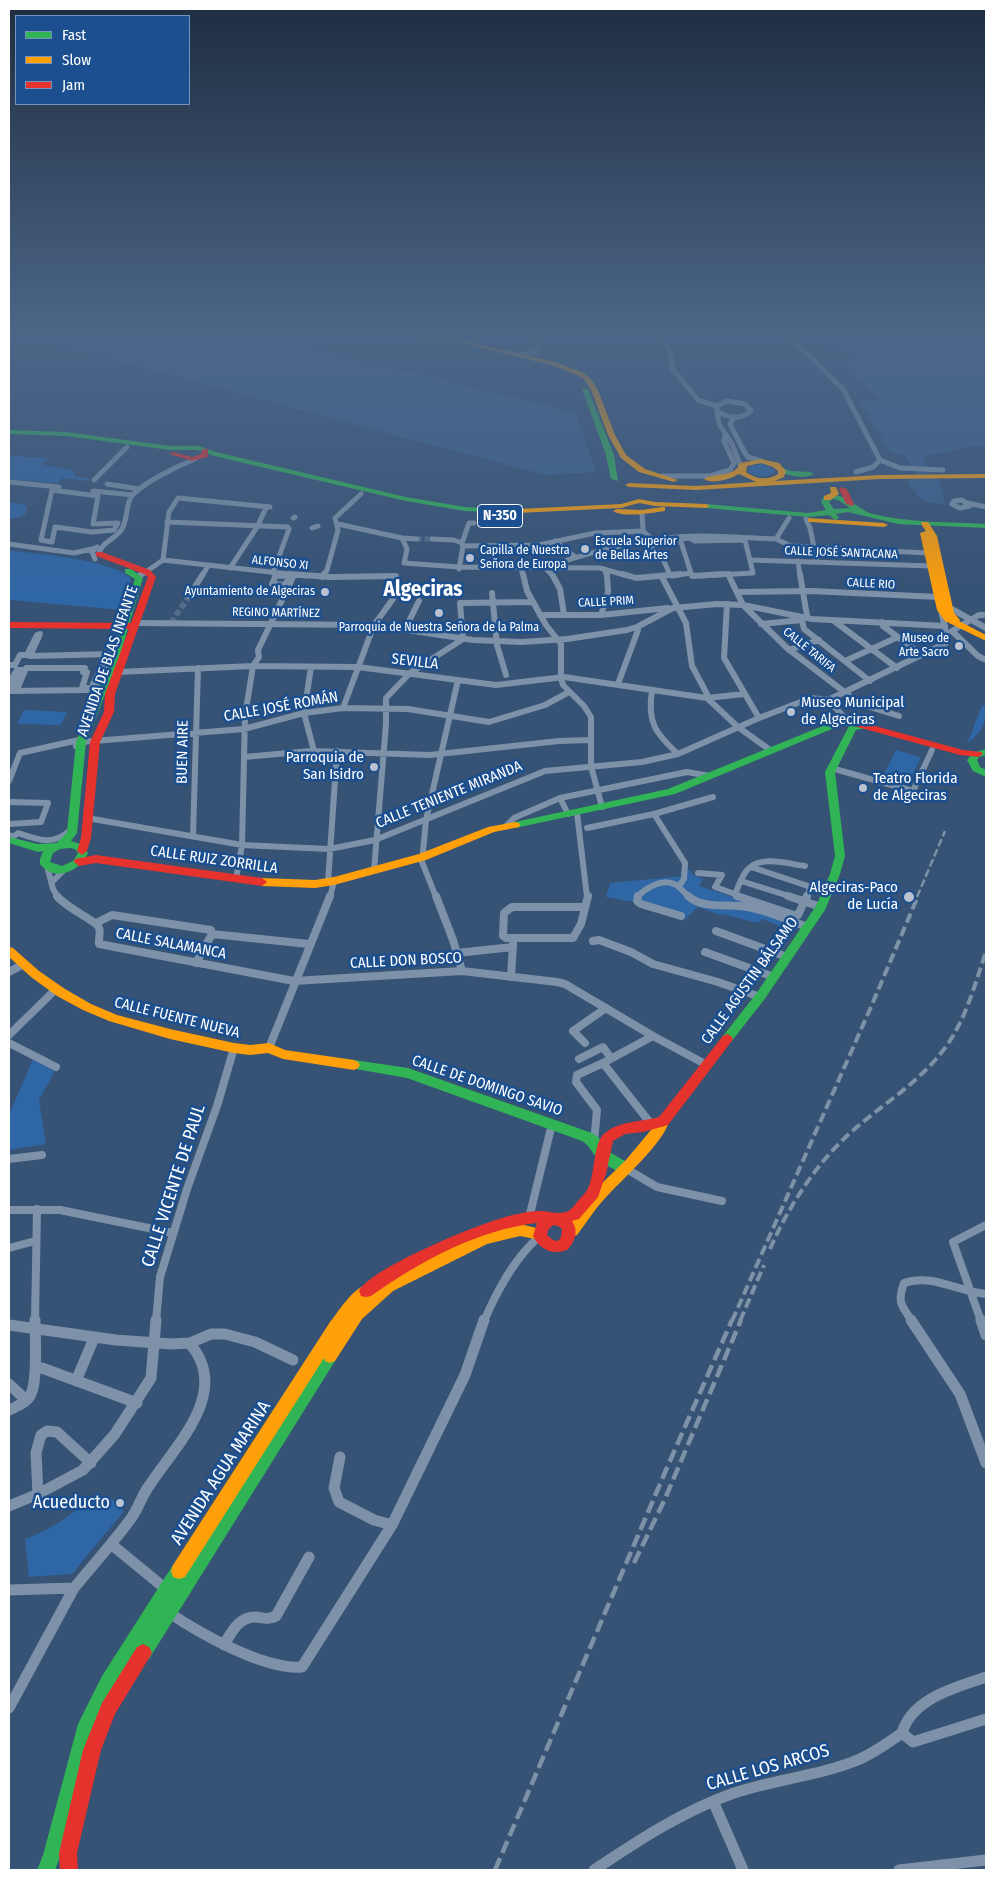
<!DOCTYPE html>
<meta charset="utf-8">
<style>
body{margin:0}
#map{position:relative;width:995px;height:1879px;overflow:hidden;background:#365274;font-family:"Fira Sans Condensed",sans-serif}
canvas{display:block}
.frame{position:absolute;inset:0;border:10px solid #fff;pointer-events:none}
.legend{position:absolute;left:15px;top:15px;width:175px;height:90px;box-sizing:border-box;background:#1b4f8f;border:1px solid #7695bc;margin:0;padding:6px 9px;list-style:none;font-size:15px;color:#fff}
.legend li{display:flex;align-items:center;gap:10px;height:25px}
.legend b{width:25px;border:1px solid #7695bc}
</style>
<div id="map">
<canvas width="995" height="1879"></canvas>
<div class="frame"></div>
<ul class="legend">
<li><b style="height:6px;background:#30b455"></b>Fast</li>
<li><b style="height:6px;background:#ff9f0a"></b>Slow</li>
<li><b style="height:6px;background:#e5322d"></b>Jam</li>
</ul>
</div>
<script>
const ctx = document.querySelector('canvas').getContext('2d');
ctx.lineJoin = 'round';
function fillPath(path, color) { ctx.fillStyle = color; ctx.fill(path, 'evenodd'); }
function strokePath(path, color, width, dash) { ctx.strokeStyle = color; ctx.lineWidth = width; ctx.lineCap = dash ? 'butt' : 'round'; ctx.setLineDash(dash || []); ctx.stroke(path); }
function drawText(font, color, halo, rows, align = 'center') {
  ctx.font = font + ' "Fira Sans Condensed",sans-serif'; ctx.lineWidth = 5; ctx.setLineDash([]); ctx.textBaseline = 'middle'; ctx.strokeStyle = halo; ctx.fillStyle = color; for (const [text, x, y, turn = 0] of rows) {
    ctx.save(); ctx.translate(x, y); ctx.rotate((+turn || 0) * Math.PI / 180); ctx.textAlign = isNaN(turn) ? turn : align; if (halo) ctx.strokeText(text, 0, 0); ctx.fillText(text, 0, 0); ctx.restore();
  }
}
fillPath(new Path2D(`
 M9,456l40,2 -6,7 26,4 4,2 2,5 15,3 -2,2 -26,-3 -4,5 -49,-4z
 M763,464l11,5v4c-8,5 -20,5 -26,-3l3,-4z
 M9,502l14,2 4,3 -2,8 -8,3h-8z
 M9,550c33,5 95,8 121,27l1,3 -8,30 -114,-10z
 M982,705l4,2c0,19 -5,25 -19,37z
 M24,710l43,2 -6,13 -44,-1z
 M896,750l25,7 -14,29 -25,-8z
 M689,869l3,5 11,5 -4,7 98,32 8,7 -13,6 -30,-12 -4,4 -36,-9 -2,1 -22,-8 -15,14 -49,-19 -28,-5 4,-14 72,-7 1,-6z
 M33,1059l22,12 -16,29 7,44 -37,6v-35z
 M93,1496l10,9 7,-7 14,13 -52,63 -43,3 -4,-38c29,-11 45,-23 68,-43z`), '#2f66a5');
fillPath(new Path2D(`
 M9,331h233l327,80h6l21,61 -51,3 -524,-140 -12,5z
 M807,331h179v115l-18,1 -45,10 10,21 7,3 5,23c-22,-1 -26,-4 -38,-23l11,-3 -13,-22 -15,-4 -31,-51 20,-1 -41,-39 15,-2 -13,-13 -15,1z`), '#3b618d');
strokePath(new Path2D(`
 M417,539h15`), '#546c89', 5, [5, 2.5]);
strokePath(new Path2D(`
 M171,623l18,-27`), '#546c89', 6, [6, 3]);
strokePath(new Path2D(`
 M653,331l17,20 2,17 26,32 19,6
 M784,331l59,58 37,71
 M519,355l15,-2 6,-7 -2,-5 -14,-10
 M727,401l18,3 6,7c-10,9 -23,7 -34,0v-5z
 M717,411l2,13 13,20 9,23
 M738,417l-5,2 -3,5 15,29 3,4 13,4
 M856,472l17,-5 7,-7 20,8 43,2
 M662,476h48l20,-6 4,-7 -10,-22 1,-5
 M94,480l33,-33
 M9,482l50,5
 M107,484l32,5
 M52,490l46,6 -5,28 25,-1 -4,7 -22,2 -37,-5 -3,15 -11,-2z
 M93,491l40,4
 M962,500l8,6 -10,2 -8,-4 2,-3z
 M968,503l18,4
 M642,512l1,19 11,10
 M293,518l2,-1
 M806,519l4,9 7,34
 M167,522l121,5 1,2 -16,44
 M338,524l64,14 5,11 -3,14
 M312,528l6,-2
 M402,538l15,1
 M432,539l22,1 8,3 1,3
 M776,539l15,7 137,7
 M555,541l20,16
 M462,543l7,-20h5
 M647,543l16,16 7,16
 M9,544l65,9 22,-5
 M463,546l76,-1 56,-12 48,-2
 M99,554c2,-12 17,-15 23,-25 5,-8 4,-21 8,-30 7,-14 50,-34 65,-40
 M95,559l-3,-7 5,-5
 M163,560l143,16
 M750,560l181,6
 M798,561l2,15
 M404,563l55,4 141,1 28,8
 M550,566c42,-15 104,-30 150,-30 25,0 51,2 76,3l13,-21
 M230,568l27,-41 10,-21
 M521,568l2,8
 M545,568l8,8
 M459,569l4,-23
 M604,569l3,7
 M140,576l23,-16 6,-48 9,-14 92,9
 M202,576l6,-10
 M276,576h10
 M323,576l4,-6 11,-40 -3,-12 26,-24
 M672,576l19,-3
 M692,576l-12,-37 10,-1 5,3 50,-1 8,33 -54,3`), '#7d92a8', 5);
strokePath(new Path2D(`
 M289,574l42,3 65,-1
 M523,574l4,17 19,34 15,19v34l2,7 21,21 7,11v49l11,41
 M552,574l8,15 4,26
 M623,574l13,4 45,-4
 M691,574l1,2 32,-2
 M728,574l15,31 44,43 73,56 39,12
 M800,574l7,42 -5,4 2,9 66,52
 M276,575h2l12,1 -5,9 -13,-1z
 M139,576l2,-2
 M322,577l2,-3
 M662,577l24,46 6,43 15,28v4l31,29 32,23
 M738,592l73,-1 127,6
 M492,593l5,52 9,30
 M189,596l14,-22
 M727,604l-3,54 35,60
 M948,607l38,21
 M540,615h61l67,-7
 M601,615l7,-23 -1,-18
 M983,615h-4l-27,16 26,25 8,4
 M834,621l63,47
 M882,622l1,4 39,29
 M135,623l239,2 99,15 48,2 46,-3 60,-9 10,-3 36,-19 44,-4 26,1 69,14 133,7
 M761,624l41,-4
 M405,629l14,-28
 M463,639l-3,-36 72,-1
 M789,650l30,-10
 M845,661l53,-24
 M9,665h6l5,-10h7l10,-20 3,-1 -10,22 82,-2 -3,7 -6,3 -10,20 8,-1 8,-17 -9,22h-18l5,-16h-4l2,-4h-59l-8,19h-5l3,-10 6,-7h-5l-8,13
 M311,667l-7,46 10,38
 M118,672l135,-6 105,1 138,18 68,-8 143,21 37,-4
 M618,684l20,-54 -1,-3
 M652,690c-5,32 3,43 26,64
 M9,691l78,-1
 M828,700l118,-57 1,-7 -6,-26
 M343,708l31,-83 19,-26
 M81,742l163,-13 60,-16 39,-5 65,1 81,13 56,-17 24,-13
 M244,757l67,-6 119,4 129,-14 32,-1
 M831,768l82,23 19,-41
 M9,781l11,-28 59,-13 -3,6
 M560,798l8,16
 M9,802l39,1 -7,19 -32,2
 M577,813l10,84
 M654,814l31,49 -1,16 -5,7
 M87,818l155,27 87,4 46,-9 170,-69 97,-9 36,-8 81,-36 52,-20 17,2 20,21 5,2
 M505,827l9,-9 46,-20 127,-26 23,4
 M587,828l67,-14 59,-17
 M9,835l4,2 5,-4c18,6 34,13 50,-1
 M193,836l5,-168
 M47,866l6,23 5,8
 M751,867l57,19 2,4 -4,7
 M374,870l12,-146v-26l24,-25 53,-34
 M698,873l24,2 -7,12 20,7c4,-8 6,-18 13,-25 14,-14 40,-5 57,-3
 M236,879l6,-34 3,-129 8,-50 6,-9 -1,-7 36,-75
 M741,881l51,16
 M52,882l13,-13
 M328,882l9,-131
 M735,894l4,3
 M330,897l4,-16
 M436,897l-14,-35 4,-42 32,-140
 M637,897c8,-8 24,-19 37,-13 6,2 10,9 15,13`), '#7d92a8', 6);
strokePath(new Path2D(`
 M57,896c9,12 40,25 42,32 2,5 -1,11 0,16l195,37 168,-10 95,11 8,2 88,52 54,29
 M436,896l17,44 9,31
 M638,896l-1,5 4,3 40,12
 M688,896c17,15 43,6 64,12 19,4 37,12 55,19
 M737,896l57,19h4l9,-19
 M788,896l33,11
 M585,907h-73l-8,6 -1,23 3,2h67l8,-14 7,-28
 M96,923l16,-8 99,15 1,4 97,10
 M716,931l71,26
 M593,941l6,-1 32,12 22,12 65,18 42,15
 M705,952l69,25
 M457,953l56,-6
 M196,963l16,-29
 M9,972l13,-7
 M511,977l2,-33
 M9,1035l46,-45
 M9,1043l47,24
 M585,1043l-12,-12 33,-23
 M269,1048l61,-152
 M579,1059l24,-12 8,11
 M651,1124l-48,-61 50,-27
 M594,1142l3,-32 -21,-28 1,-7 26,-12
 M9,1159l33,-4
 M625,1168l32,19 65,14
 M9,1210h51l113,23
 M529,1218l23,-94
 M9,1248l26,-7
 M35,1321l2,-112
 M156,1321l4,-44 27,-88 30,-83 17,-58
 M484,1321c13,-30 30,-63 56,-85
 M912,1321c-11,-16 -15,-19 -8,-38 27,-10 55,9 82,11
 M981,1321l-28,-79 33,-17`), '#7d92a8', 8);
strokePath(new Path2D(`
 M911,1320l49,74 26,69
 M981,1320l5,15
 M9,1325l107,15 55,4 19,-1 21,-9h14l30,8 38,18
 M35,1369l7,-1 95,35
 M76,1381l18,-43
 M9,1384l17,16
 M9,1410c8,-4 18,-7 22,-16 7,-15 4,-56 4,-74
 M340,1457l-6,31 5,14 35,18 18,5
 M38,1494l-2,-41 5,-18 6,-4 10,1 34,31
 M9,1506l29,-12 45,-24 32,-36 36,-56 5,-58
 M111,1544c7,-9 15,-18 21,-27 7,-10 10,-22 17,-31 26,-40 83,-94 41,-142
 M9,1590l65,-2
 M168,1612c31,21 96,58 134,55l90,-142 73,-150 19,-55
 M224,1645c7,-12 15,-29 32,-28 8,1 12,3 20,-1l33,-59
 M986,1677c-31,11 -74,21 -84,56l11,9 73,-23
 M9,1708l65,-120 37,-44 56,46
 M713,1801l30,69
 M594,1870c45,-30 89,-59 140,-77 41,-14 86,-17 126,-34 15,-7 28,-16 42,-26
 M899,1870l87,-10`), '#7d92a8', 11);
fillPath(new Path2D(`
 M394,331h10l23,6 -3,2z
 M583,388l5,1 26,66 4,26 -7,-2 -5,-24 -24,-66z
 M9,430l57,2 104,14h29l17,6 190,45 59,10 52,2 4,2 -4,2 -52,-2 -59,-10 -192,-45 -16,-6h-28l-104,-14 -57,-2z
 M778,467l13,4 19,1 4,2c-10,6 -26,1 -36,-3z
 M832,495c17,0 26,15 41,19 37,9 75,8 113,10v4l-88,-4 -50,-12 -12,2 3,4 -4,2 -6,-5 -21,2 -102,-9 -4,-2 4,-2 102,9 18,-3 -5,-8 3,-6zM832,499l6,1 12,8 -16,1 -5,-7z
 M125,569h6l12,9 -25,84 -32,80 -9,91 -6,8 12,4 5,8c-8,18 -33,30 -48,11v-5l3,-8 -5,1 -29,-9v-6l29,7 19,-1 10,-11 9,-90 34,-80 25,-83 -10,-6zM70,848l5,1 3,4 -5,8 -11,5 -12,-4 3,-9 7,-4z
 M853,720l3,1 1,3 5,-1 5,3 -2,2 -9,2 -21,42 10,84 -5,18 -15,36 -61,90 -33,42h-8l-2,-3 2,-3 33,-42 60,-88 14,-32 5,-18 -10,-84 24,-46h-10l-164,68 -160,34 -5,-3 5,-3 153,-33 167,-68z
 M986,749v6l-7,2 -2,3 3,7 6,3v7l-13,-6 -6,-11 6,-7z
 M354,1060l54,8 184,65 7,5 7,12 24,14 2,4 -2,4c-9,3 -25,-7 -32,-13 -6,-6 -8,-13 -16,-18l-175,-63 -57,-10 -2,-3 2,-3z
 M330,1349l5,2 2,5 -2,5 -186,298 -6,3 -6,-3 -2,-4 -21,33 -22,44 -31,123 -6,15h-18l6,-15 35,-131 24,-48 71,-111 6,-2 6,2 1,4 139,-218z`), '#30b455');
fillPath(new Path2D(`
 M413,331h10l132,31 27,10 9,7 7,11 17,45 11,20 19,14 33,11 -4,2 -35,-10 -18,-14 -13,-23 -17,-45 -7,-11 -7,-4 -26,-10z
 M761,459l18,4 7,8 -2,6 -9,4 105,-6 106,-1v4l-106,1 -184,11 -67,-3 -4,-2 4,-2 67,3 60,-4 -17,-8c-9,5 -26,11 -35,5 11,-7 31,-1 36,-16zM761,463l12,4 5,4v3c-11,7 -22,5 -32,-2l1,-6z
 M830,487h6l3,7 -9,6h-6v-4l7,-3z
 M639,499l16,3 51,2 4,2 -4,2 -51,-2 -16,-3 -18,5 -104,5 -4,-2 4,-2 104,-5z
 M662,507h3v4c-13,2 -42,7 -52,0l4,-2 25,1z
 M808,518l76,5 4,2 -4,2 -73,-5h-3z
 M922,522h6l9,14 17,77 6,7 -1,1 27,14v6l-41,-20 -8,-11 -17,-77 6,-2 -5,-7z
 M515,822l4,1 1,2 -1,2 -25,5 -68,28 -92,25 -19,3 -53,-2 -5,-4 5,-4 53,2 19,-3 85,-23 69,-27z
 M9,947l4,1 26,23 26,18 26,15 26,11 53,14 64,14 16,2 19,-2 16,7 69,10 4,2 2,3 -2,3 -4,2 -71,-11 -15,-6 -18,2 -16,-2 -64,-14 -61,-18 -26,-11 -26,-14 -26,-19 -22,-20z
 M663,1116l5,1 1,4c-4,20 -46,58 -61,74 -12,12 -21,27 -31,40l-5,2 -5,-2 -2,-4 2,-4 30,-39 28,-27 31,-37 2,-7z
 M520,1224l25,6 2,4 -2,4 -5,2 -20,-4 -33,8 -94,47 -31,28 -27,42 -5,2 -5,-2 -1,-3 -139,219 -6,2 -6,-2 -2,-6 2,-6 157,-243c10,-12 21,-32 36,-37l5,1 2,5 10,-8c44,-23 88,-51 137,-59z`), '#ff9f0a');
fillPath(new Path2D(`
 M202,449h6v8l-16,4 -23,-7 4,-2 19,5 9,-3z
 M840,487l7,2 7,15 -1,2 -7,-2 -7,-15z
 M96,552h6l48,18 6,7 -41,117 -1,18 -14,30 -9,96 -4,13 -5,4 -5,-4 4,-13 9,-96 14,-30 1,-18 24,-65 -120,-1v-6l122,1 17,-46 -4,-3 -48,-18z
 M853,720l110,30 18,2 2,2 -5,3 -18,-2 -110,-30 -2,-2z
 M96,855l166,23 5,4 -5,4 -166,-23 -17,3 -5,-4 1,-3z
 M727,1034l4,2 2,3 -2,3 -63,83 -25,7 -18,2 -12,7 -7,33 -8,23 -19,22 -7,2c7,10 3,21 -5,29 -15,5 -27,0 -34,-14l4,-13c-60,7 -116,38 -166,73l-5,1 -5,-1 -2,-5c11,-23 131,-73 159,-77 7,-2 15,-3 22,-3 10,0 21,5 30,-1 2,-1 5,-6 7,-8 3,-4 8,-8 10,-12 9,-15 5,-47 18,-57 14,-12 36,-11 54,-16l64,-81zM553,1225l5,1 4,3 -1,8 -3,4 -5,-1 -6,-5 1,-5z
 M143,1644l6,3 3,6 -37,61 -14,36 -24,103 1,17h-18l-1,-17 24,-103 19,-47 35,-56z`), '#e5322d');
strokePath(new Path2D(`
 M917,897l28,-66`), '#7e92a7', 2.5, [8, 3]);
strokePath(new Path2D(`
 M770,1249c19,-43 45,-84 80,-116 30,-27 66,-48 91,-80 24,-29 33,-67 45,-101
 M732,1321l139,-314 47,-111
 M740,1321l24,-56`), '#7e92a7', 4, [10, 4.5]);
strokePath(new Path2D(`
 M634,1563l30,-62 77,-181
 M495,1870l171,-400 66,-150`), '#7e92a7', 4.5, [13, 5.5]);
const sky = ctx.createLinearGradient(0, 0, 0, 594);
sky.addColorStop(0, '#1e2d40');
sky.addColorStop(0.56, '#4c6688');
sky.addColorStop(1, '#4c668800');
ctx.fillStyle = sky;
ctx.fillRect(0, 0, 995, 594);
for (const [x, y, r, color] of [
 [585,549,5,"#b9c2ce"],
 [470,558,5,"#b9c2ce"],
 [325,592,5,"#b9c2ce"],
 [439,613,5,"#b9c2ce"],
 [959,646,5,"#b9c2ce"],
 [791,712,5,"#b9c2ce"],
 [374,767,5,"#b9c2ce"],
 [863,788,5,"#b9c2ce"],
 [909,897,6,"#b9c2ce"],
 [120,1503,5,"#b9c2ce"]
]) { const dot = new Path2D(); dot.arc(x, y, r, 0, 2 * Math.PI); ctx.fillStyle = color; ctx.fill(dot); strokePath(dot, '#1b4f8f', 2); }
drawText('12px', '#fff', '#1b4f8f', [
 ["Escuela Superior",595,542],
 ["de Bellas Artes",595,556],
 ["Capilla de Nuestra",480,551],
 ["Señora de Europa",480,565],
 ["Ayuntamiento de Algeciras",315,592,"right"],
 ["Parroquia de Nuestra Señora de la Palma",439,628,"center"],
 ["Museo de",949,639,"right"],
 ["Arte Sacro",949,653,"right"]
], 'left');
drawText('12px', '#fff', '#1b4f8f', [
 ["CALLE JOSÉ SANTACANA",841,553,2],
 ["ALFONSO XI",280,563,6],
 ["CALLE RIO",871,584,3],
 ["CALLE PRIM",606,602,-3],
 ["REGINO MARTÍNEZ",276,613,1],
 ["CALLE TARIFA",809,650,39]
]);
for (const [x, y, w] of [
 [500,516,45]
]) { const box = new Path2D(); box.roundRect(x - w / 2, y - 11.5, w, 23, 4); ctx.fillStyle = '#1b4f8f'; ctx.fill(box); strokePath(box, '#fff', 1); }
drawText('bold 14px', '#fff', null, [
 ["N-350",500,516]
]);
drawText('15px', '#fff', '#1b4f8f', [
 ["AVENIDA DE BLAS INFANTE",108,661,-71],
 ["SEVILLA",415,662,7],
 ["CALLE JOSÉ ROMÁN",281,707,-10],
 ["BUEN AIRE",183,752,-89],
 ["CALLE TENIENTE MIRANDA",449,795,-22],
 ["CALLE RUIZ ZORRILLA",214,860,8],
 ["CALLE SALAMANCA",171,944,11],
 ["CALLE DON BOSCO",406,961,-3],
 ["CALLE AGUSTIN BÁLSAMO",750,981,-54],
 ["CALLE FUENTE NUEVA",177,1018,14],
 ["CALLE DE DOMINGO SAVIO",487,1086,19]
]);
drawText('15px', '#fff', '#1b4f8f', [
 ["Museo Municipal",801,703],
 ["de Algeciras",801,720],
 ["Parroquia de",364,758,"right"],
 ["San Isidro",364,775,"right"],
 ["Teatro Florida",873,779],
 ["de Algeciras",873,796],
 ["Algeciras-Paco",898,888,"right"],
 ["de Lucía",898,905,"right"]
], 'left');
drawText('18px', '#fff', '#1b4f8f', [
 ["CALLE VICENTE DE PAUL",174,1186,-72],
 ["AVENIDA AGUA MARINA",221,1473,-57],
 ["CALLE LOS ARCOS",768,1768,-16]
]);
drawText('18px', '#fff', '#1b4f8f', [
 ["Acueducto",110,1503]
], 'right');
drawText('bold 21px', '#fff', '#1b4f8f', [
 ["Algeciras",423,590]
]);
</script>
